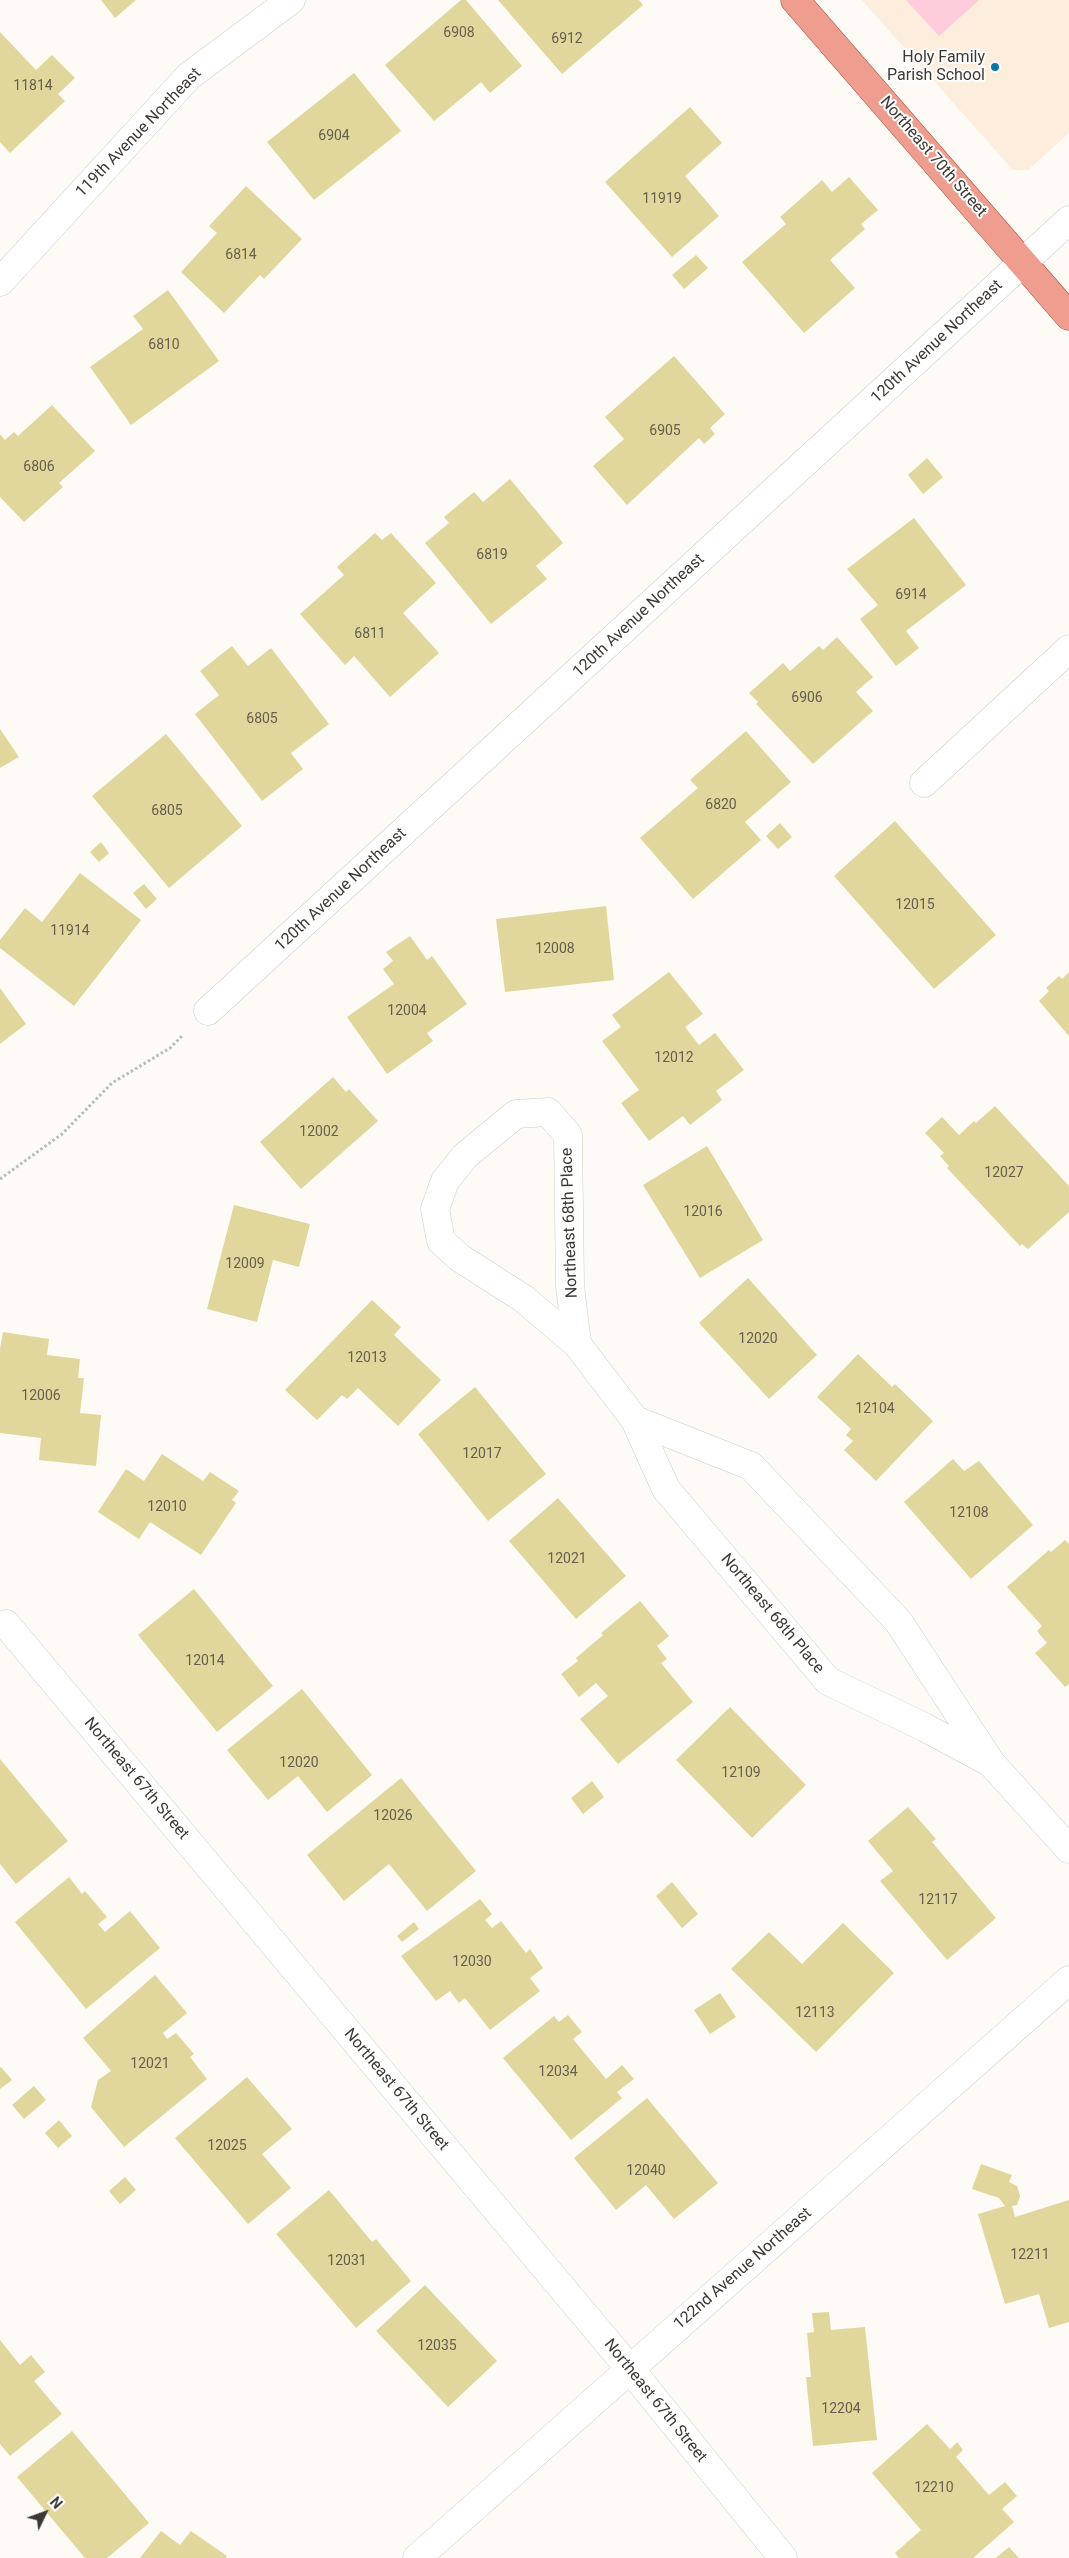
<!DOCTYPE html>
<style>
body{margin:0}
#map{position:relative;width:1069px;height:2558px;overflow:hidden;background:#fefaf6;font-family:Roboto,sans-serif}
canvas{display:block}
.north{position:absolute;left:20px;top:2488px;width:50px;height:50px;-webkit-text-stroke:4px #fff;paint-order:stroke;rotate:48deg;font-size:14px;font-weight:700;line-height:20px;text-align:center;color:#3c3834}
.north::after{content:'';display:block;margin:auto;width:18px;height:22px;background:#3c3834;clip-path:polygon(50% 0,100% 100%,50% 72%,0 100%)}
</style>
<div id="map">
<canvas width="1069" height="2558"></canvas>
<div class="north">N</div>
</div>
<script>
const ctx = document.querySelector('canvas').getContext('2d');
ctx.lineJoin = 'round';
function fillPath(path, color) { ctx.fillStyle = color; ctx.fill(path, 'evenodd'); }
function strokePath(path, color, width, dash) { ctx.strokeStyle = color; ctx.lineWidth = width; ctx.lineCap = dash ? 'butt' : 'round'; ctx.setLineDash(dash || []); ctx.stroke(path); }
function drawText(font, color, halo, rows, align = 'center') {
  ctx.font = font + ' Roboto,sans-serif'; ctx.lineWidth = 4; ctx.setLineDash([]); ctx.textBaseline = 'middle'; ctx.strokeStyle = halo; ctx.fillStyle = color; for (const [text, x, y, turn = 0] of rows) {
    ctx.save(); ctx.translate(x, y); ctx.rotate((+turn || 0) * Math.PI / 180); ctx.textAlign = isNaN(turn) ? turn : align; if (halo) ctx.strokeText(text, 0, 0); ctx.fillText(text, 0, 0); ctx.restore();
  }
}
fillPath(new Path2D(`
 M862,0h207v133l-41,37h-15z`), '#fdeddd');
fillPath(new Path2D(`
 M906,0h73l-40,36z`), '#feccda');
fillPath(new Path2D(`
 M101,0h35l-21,18z
 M461,0h5l56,66 -32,27 -9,-11 -47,39 -49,-56z
 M498,0h141l4,5 -81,69z
 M0,32l36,38 16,-15 23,23 -17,16 7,7 -55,52 -10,-11z
 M354,73l47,58 -87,69 -47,-58z
 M690,107l32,36 -37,33 34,40 -47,41 -67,-75z
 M849,177l29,33 -17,14 4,5 -35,31 25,28 -51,45 -62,-71 44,-38 -6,-7 42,-37 10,12z
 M246,186l56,53 -38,40 -4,-4 -36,38 -43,-41 36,-39 -8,-7z
 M696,255l12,13 -24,21 -12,-14z
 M168,290l51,71 -88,64 -41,-58 53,-38 -10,-13z
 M674,356l51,58 -15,14 5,6 -11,10 -5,-6 -72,67 -34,-39 31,-27 -19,-22z
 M52,405l43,46 -36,32 4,4 -39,35 -24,-25v-63l5,6 9,-8 4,4z
 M927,458l16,19 -20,17 -15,-19z
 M510,479l53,64 -27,23 11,13 -56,45 -66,-81 24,-20 -5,-6 30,-25 9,10z
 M914,518l52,67 -60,46 13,17 -23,18 -36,-47 18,-14 -31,-36z
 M375,533l7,7 9,-7 45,50 -33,30 36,40 -49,44 -36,-41 -9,9 -45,-51 44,-39 -7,-8z
 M837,637l36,40 -17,15 17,19 -60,53 -57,-60 2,-2 -9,-9 34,-30 7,8 29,-25 4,4z
 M232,646l16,20 23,-18 58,76 -38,29 12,16 -41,32 -67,-87 24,-19 -19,-24z
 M0,729l19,28 -19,11z
 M746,731l45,51 -46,40 16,18 -68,59 -53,-61 58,-50 -8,-8z
 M166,734l76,92 -73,62 -77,-92z
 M895,821l101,114 -62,54 -100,-113z
 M780,823l12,14 -14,12 -12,-13z
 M101,842l8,11 -10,9 -9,-10z
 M80,873l61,47 -67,86 -74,-58v-8l25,-32 17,14z
 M144,884l13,15 -11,10 -13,-16z
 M606,906l8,74 -109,12 -9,-73z
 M410,936l17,24 5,-4 35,48 -40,29 6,8 -46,33 -40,-57 47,-33 -11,-15 10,-8 -7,-9z
 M669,972l34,42 -18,13 14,18 16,-12 29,37 -28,21 6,9 -32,25 -7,-9 -34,25 -28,-38 18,-13 -37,-49 19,-14 -9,-12z
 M1069,972v64l-30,-35 10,-10 -3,-3 13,-12 3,3z
 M0,988l26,36 -26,20z
 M333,1077l13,15 3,-3 29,32 -77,68 -41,-47z
 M995,1106l74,80v26l-41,37 -6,-5 -2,2 -73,-78 2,-2 -9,-10 4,-3 -19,-20 17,-16 17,18 15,-14 2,2z
 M707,1146l56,94 -63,38 -57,-93z
 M234,1205l76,19 -11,43 -26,-7 -16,62 -50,-13z
 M748,1278l69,77 -48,44 -70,-76z
 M372,1300l29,27 -7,8 47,45 -43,46 -40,-38 -11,11 -5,-4 -25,25 -32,-30z
 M3,1332l46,7 -2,16 33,4 -2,19h6l-4,35 21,2 -5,51 -57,-6 2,-22 -41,-5v-84z
 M858,1354l34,33 3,-3 38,37 -57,60 -32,-31 9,-9 -7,-6 5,-6 -34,-32z
 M475,1387l71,87 -58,47 -70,-87z
 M162,1454l41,27 7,-9 29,19 -7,9 4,3 -35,52 -51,-33 -11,17 -41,-27 28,-43 18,12z
 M953,1459l11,12 15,-10 54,64 -62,54 -67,-77z
 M558,1498l68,78 -50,43 -67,-78z
 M1065,1540l4,4v140l-4,3 -30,-34 12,-10 -10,-12 5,-5 -35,-39 42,-37 2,2z
 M194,1589l79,97 -56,46 -79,-97z
 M640,1601l29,35 -12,10 10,13 -6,4 32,39 -75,62 -38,-45 28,-23 -12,-13 -17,14 -18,-23 17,-13 -2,-3 27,-23 -2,-2z
 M302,1689l70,86 -45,37 -29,-36 -30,24 -41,-50z
 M730,1707l76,78 -54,53 -76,-78z
 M0,1759l68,82 -52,43 -16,-20z
 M401,1778l75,93 -49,40 -38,-47 -45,37 -37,-46z
 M592,1781l12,16 -21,17 -12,-16z
 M908,1807l28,32 -4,3 64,76 -49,42 -67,-79 13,-10 -25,-30z
 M69,1877l13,17 3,-3 22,26 -9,7 7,8 25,-21 30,37 -74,61 -71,-87z
 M672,1882l26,32 -16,14 -26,-32z
 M480,1899l12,15 -7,6 7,8 9,-7 25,32 4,-4 13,19 -13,10 10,13 -50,39 -25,-32 -6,5 -9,-12 -14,10 -35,-45z
 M414,1922l5,7 -17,13 -5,-6z
 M843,1923l51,50 -78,79 -85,-83 38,-37 33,32z
 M155,1975l32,38 -24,20 4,6 9,-6 18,21 -4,3 17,22 -83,68 -33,-40 7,-27 13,-9 -28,-33z
 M720,1993l16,24 -26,17 -16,-24z
 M568,2015l14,17 -9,7 33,40 16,-14 12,14 -17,13 5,6 -51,42 -68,-82 51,-42 5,6z
 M1,2067l11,13 -12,9v-21z
 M247,2077l45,52 -30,25 29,34 -43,36 -73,-86z
 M34,2086l12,14 -22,19 -12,-14z
 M647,2098l71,85 -44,36 -28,-34 -30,25 -42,-52z
 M59,2120l13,16 -14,12 -13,-15z
 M981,2164l31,11 -3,7 8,4 3,10 -3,9 -5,1 3,11 54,-17v122l-20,6 -10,-34 -34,10 -27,-90 27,-8 -6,-8 -27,-9z
 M125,2177l11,13 -16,14 -11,-13z
 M329,2190l43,52 4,-3 35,42 -55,47 -80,-94z
 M425,2285l72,76 -49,46 -72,-76z
 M829,2312l2,18 34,-3 12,113 -64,6 -7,-69h5l-4,-44 7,-1 -2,-19z
 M0,2340l20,25 11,-10 14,17 -11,9 28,33 -52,42 -10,-12z
 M927,2424l23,25 7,-7 6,8 -7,7 33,38 16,-13 12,14 -15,13 12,13 -41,36h-74l-4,-5 26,-23 -49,-57z
 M72,2431l77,92 -42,35h-22l-68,-81z
 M161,2531l19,14 11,-14 36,25 -1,2h-86z
 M1009,2547l10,11h-23z`), '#e1d79c');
const minor = new Path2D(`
 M0,282l189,-206 102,-76
 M924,783l145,-134
 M208,1011l861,-791
 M577,1344l-7,-58 -2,-151 -20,-23 -32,2 -51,42 -20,25 -10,28 6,32 19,17 64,41 53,45 58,76 31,69 162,192 96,46 67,36
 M635,1420l116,46 147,155 93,142 78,86
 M6,1624l624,745 153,189
 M417,2558l652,-578`);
const major = new Path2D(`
 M795,0l274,316`);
strokePath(minor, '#d5cbc1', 29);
strokePath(major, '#a84f3d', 29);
strokePath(new Path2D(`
 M0,1179l62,-45 50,-51 58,-35 13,-13`), '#bdb9b5', 3, [2.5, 2.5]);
strokePath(minor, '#fff', 28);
strokePath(major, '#ee9d8e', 28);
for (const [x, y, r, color] of [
 [995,67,5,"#0f75a1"]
]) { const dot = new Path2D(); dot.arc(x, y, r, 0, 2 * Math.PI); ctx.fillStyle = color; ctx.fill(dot); strokePath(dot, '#fff', 2); }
drawText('14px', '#65604e', null, [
 ["6908",459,33],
 ["6912",567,39],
 ["11814",33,86],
 ["6904",334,136],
 ["11919",662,199],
 ["6814",241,255],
 ["6810",164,345],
 ["6905",665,431],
 ["6806",39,467],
 ["6819",492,555],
 ["6914",911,595],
 ["6811",370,634],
 ["6906",807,698],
 ["6805",262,719],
 ["6820",721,805],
 ["6805",167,811],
 ["12015",915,905],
 ["11914",70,931],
 ["12008",555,949],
 ["12004",407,1011],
 ["12012",674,1058],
 ["12002",319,1132],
 ["12027",1004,1173],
 ["12016",703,1212],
 ["12009",245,1264],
 ["12020",758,1339],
 ["12013",367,1358],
 ["12006",41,1396],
 ["12104",875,1409],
 ["12017",482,1454],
 ["12010",167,1507],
 ["12108",969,1513],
 ["12021",567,1559],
 ["12014",205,1661],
 ["12020",299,1763],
 ["12109",741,1773],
 ["12026",393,1816],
 ["12117",938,1900],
 ["12030",472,1962],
 ["12113",815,2013],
 ["12021",150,2064],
 ["12034",558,2072],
 ["12025",227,2146],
 ["12040",646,2171],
 ["12211",1030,2255],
 ["12031",347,2261],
 ["12035",437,2346],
 ["12204",841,2409],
 ["12210",934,2488]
]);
drawText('16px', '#3c3834', '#fff', [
 ["Holy Family",985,58],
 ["Parish School",985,76]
], 'right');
drawText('16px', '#3c3834', '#fff', [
 ["119th Avenue Northeast",139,133,-46],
 ["Northeast 70th Street",933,157,49],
 ["120th Avenue Northeast",937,342,-43],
 ["120th Avenue Northeast",639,616,-43],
 ["120th Avenue Northeast",341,890,-43],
 ["Northeast 68th Place",570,1223,-92],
 ["Northeast 68th Place",772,1614,50],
 ["Northeast 67th Street",136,1779,50],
 ["Northeast 67th Street",396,2090,50],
 ["122nd Avenue Northeast",743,2269,-41],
 ["Northeast 67th Street",655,2401,51]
]);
</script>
